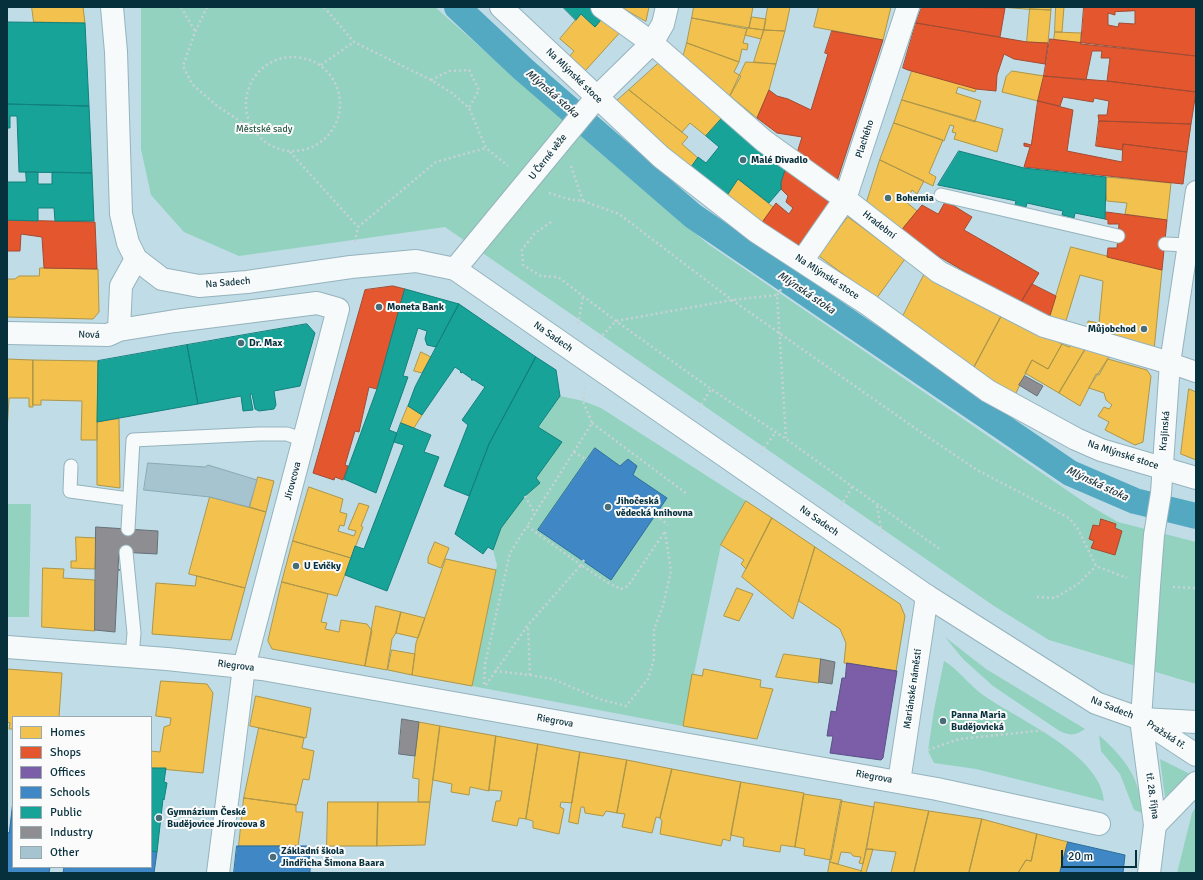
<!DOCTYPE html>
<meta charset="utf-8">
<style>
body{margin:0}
#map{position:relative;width:1203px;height:880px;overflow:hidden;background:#c0dce6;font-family:Signika,sans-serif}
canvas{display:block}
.frame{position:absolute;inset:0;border:8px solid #07303d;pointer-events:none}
.legend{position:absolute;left:12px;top:716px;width:140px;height:152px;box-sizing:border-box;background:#fbfbfb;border:1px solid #99aaaf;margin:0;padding:5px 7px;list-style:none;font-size:12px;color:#07303d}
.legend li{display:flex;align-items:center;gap:8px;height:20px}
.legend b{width:20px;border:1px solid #99aaaf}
.scale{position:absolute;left:1061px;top:850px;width:76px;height:18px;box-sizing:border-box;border:2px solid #07303d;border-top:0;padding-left:5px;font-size:12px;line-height:14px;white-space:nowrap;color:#07303d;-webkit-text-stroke:3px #fbfbfb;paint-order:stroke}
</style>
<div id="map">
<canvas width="1203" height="880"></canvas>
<div class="frame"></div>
<ul class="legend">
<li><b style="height:11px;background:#f2c14e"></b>Homes</li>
<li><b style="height:11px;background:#e4572e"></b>Shops</li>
<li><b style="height:11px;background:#7b5ea7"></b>Offices</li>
<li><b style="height:11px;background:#3f88c5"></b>Schools</li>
<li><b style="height:11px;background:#17a398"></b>Public</li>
<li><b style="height:11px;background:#8d8d92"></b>Industry</li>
<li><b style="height:11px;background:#a6c4cf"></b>Other</li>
</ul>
<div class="scale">20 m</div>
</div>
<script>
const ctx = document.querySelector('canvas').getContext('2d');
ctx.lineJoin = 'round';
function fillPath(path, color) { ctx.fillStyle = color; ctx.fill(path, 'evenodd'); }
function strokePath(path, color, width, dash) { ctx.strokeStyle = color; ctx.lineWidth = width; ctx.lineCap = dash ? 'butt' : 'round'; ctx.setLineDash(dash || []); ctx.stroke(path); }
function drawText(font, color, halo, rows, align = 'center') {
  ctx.font = font + ' Signika,sans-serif'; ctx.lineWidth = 4; ctx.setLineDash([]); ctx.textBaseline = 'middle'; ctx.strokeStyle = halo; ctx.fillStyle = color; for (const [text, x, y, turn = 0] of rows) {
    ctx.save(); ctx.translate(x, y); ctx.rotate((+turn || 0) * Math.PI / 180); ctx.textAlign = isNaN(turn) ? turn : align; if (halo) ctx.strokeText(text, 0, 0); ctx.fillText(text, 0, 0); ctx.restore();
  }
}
fillPath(new Path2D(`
 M141,7h294l163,144 110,93 379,260 31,18 78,20v142l-147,-44 -55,-34 -549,-379 -206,29 -55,-24 -33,-37 -10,-46z
 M560,396l23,5 18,7 145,93 -25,44 -38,181 -211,-40 25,-121 -4,-15 8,-22 60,-86 -23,-15z
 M7,504h24l-2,113h-22z
 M945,637l41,32 99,60c-10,7 -16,7 -27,1l-65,-44 -30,-27z
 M944,661c14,8 25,24 39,34 35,25 118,59 121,106l-128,-32 -42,-6 -6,-12 6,-41z
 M1099,735c26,24 41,42 43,78l-8,-3 -14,-36 -19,-23z
 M1160,759l30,15 -25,23z
 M1196,807v66h-19l15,-60z`), '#92d2bf');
const homes = new Path2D(`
 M32,7h51l2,16 -51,-1z
 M621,7h28l-3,14z
 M694,7h59l-4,21 -57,-10z
 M768,7h22l-5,24 -21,-1z
 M819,7h72l-8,33 -69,-13z
 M1001,7h29v2z
 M1030,7h21v3l-21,-1z
 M1056,7h8l-2,25h-7z
 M1030,9l21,1 -3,33 -21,-1z
 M581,14l14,13 11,-13 17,15 -38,42 -16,-14 5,-6 -14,-12z
 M752,17l14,2 -2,11 -15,-2z
 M692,18l55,11 -4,14 5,1 -1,6 -5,-1 -3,13 -52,-19z
 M749,28l15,2 -3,9 -16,-4 2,-6z
 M764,30l21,1 -9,33 -22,-2z
 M1055,32l26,1v11l-27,-4z
 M687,43l52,19 -5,10 7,4 -14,25 -45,-40z
 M660,62l64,54 -18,20 -16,-13 -8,9 -53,-42z
 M746,62l30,2 -7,26 -12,28 -27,-22z
 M912,71l65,16 -2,5 -17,-5 -2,6 25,8 -6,21 -73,-22z
 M1012,71l32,5 -6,25 -36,-9 4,-15z
 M629,90l59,47 -6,7 16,14 -9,12 -78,-64z
 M902,100l101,29 -6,23 -43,-13 2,-6 -4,-1 2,-6 -4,-1 -6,16 -50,-18z
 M894,123l49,17 -14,33 7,4 -3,9 -53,-26z
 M880,160l44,21 -7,13 -5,-4 -6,12 11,9 -18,22 -34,-25z
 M1106,177l65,6 -4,37 -42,-6 2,-11 -20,-2z
 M738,179l35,28 -15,21 -34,-28z
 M848,217l57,42 -29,40 -57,-43z
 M1071,247l91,23 -8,80 -67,-18 1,-11 11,2 4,-42 -23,-6 -15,49 -16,-5z
 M40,268l58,1 1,43 -6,7 -86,-2v-38h8l4,-3h20z
 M925,273l78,40 -31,58 -70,-53z
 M1003,313l59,31 -14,25 -16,-9 -18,37 -42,-26z
 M1071,342l15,6 -27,45 -34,-20 7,-13 16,9 14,-25 7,3z
 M1086,348l23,9 -10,18 -3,-1 -16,32 -21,-13z
 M421,352l10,5 -9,16 -8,-2z
 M7,359l26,1v47h-4v-9h-20l-2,34z
 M1108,359l39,11 4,6 -8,66 -8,3 -30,-15 4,-8 -11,-6 6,-9 5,2 3,-4 -6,-5 -2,-7 -15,-5z
 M33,360l65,1 -1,79h-16l1,-39 -41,-1v5h-8z
 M1189,389l7,3v68l-15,-6z
 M408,406l14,9 -8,13 -13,-5z
 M119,419l1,69 -23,-3v-63z
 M258,477l16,4 -8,31 -16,-5z
 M309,487l34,12 -3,13 7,2 -3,12 -4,-1 -2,6 16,5 2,-5 -8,-2 11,-26 10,3 -8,20 2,1 -12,31 -58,-17z
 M210,497l56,15 -21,76 -56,-14z
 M746,501l26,17 -26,51 -5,-5 3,-4 -23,-15z
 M772,518l43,29 -22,72 -51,-42z
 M76,537l20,1 -1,31 -24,-1v-7h5z
 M293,541l58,17 -14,38 -55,-14z
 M435,542l14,6 -8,20 -13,-5v-5z
 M815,547l85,57 5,12 -9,55 -52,-8 2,-20 -6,-14 -41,-28z
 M446,559l50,11 -24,116 -60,-11 4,-32z
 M43,568l21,1 -1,9 32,2v51l-53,-4z
 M197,576l48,12 -14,52 -79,-6 4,-51 39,3z
 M282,582l46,12 -7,28 6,1 -2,6 14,3 2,-12 26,4 5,7 -7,35 -93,-17 -4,-8z
 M737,588l16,6 -14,27 -15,-5z
 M376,606l25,6 -5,21 -4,6 -5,31 -22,-4z
 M401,612l24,6 -7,20 -22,-5z
 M392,650l23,4 -3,21 -24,-5z
 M784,654l37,5 -2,24 -43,-6z
 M7,669l55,4 -3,44h-46v12h-4l1,-6 -3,-1z
 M704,669l57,11 -1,7 13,2 -16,50 -74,-13 9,-52 10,2z
 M161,681l46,3 6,9 -10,80 -52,-5v-17l9,1 4,-25 6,-2 1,-7 -15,-2z
 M256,696l55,12 -5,30 -56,-12z
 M419,722l21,4 -10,76h-12l1,-23 -6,-1z
 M440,726l56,10 -7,55 -19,-4 -1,8 -18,-3 1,-8 -19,-4z
 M259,728l45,10 -2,10 12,3 -5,29 -6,-1 -6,26 -53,-7z
 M496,736l42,8 -12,75 -7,-1 -2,8 -25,-5 4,-20h4l2,-10 -13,-1z
 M538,744l42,8 -8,51 -11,-1 -1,5 4,2 -5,25 -26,-6v-7l-7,-2z
 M580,752l47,8 -10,53 -11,-2 -3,5 -18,-3 -1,-6h-3l-3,17 -9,-2z
 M627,760l45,9 -12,49 -4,-1 -4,16 -30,-6 3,-13 -8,-1z
 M672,769l69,13 -11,59 -7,-2 -2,7 -61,-12 2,-13 -2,-3z
 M741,782l63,11 -9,54 -14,-2 -1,7 -37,-6 1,-8 -13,-3z
 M804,794l38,6 -11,60 -27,-5 1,-6 -10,-2z
 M244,798l52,7v7h7l-5,34h-59z
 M841,801l33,6 -11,57 -4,-1 2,-6 -8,-1 -2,-3 -10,-1 -3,12 -8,-2z
 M328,802h50l-1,44h-50z
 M378,802h52l-5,43 -48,1z
 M875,802l54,9 -15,62h-23l5,-21 -29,-3z
 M929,811l53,8 -13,54h-55z
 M982,819l55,15 -6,27 -5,-1 -8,13h-49z
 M1037,834l31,8 -8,31h-42l8,-13 5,1z
 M867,849h6l-7,24h-5z
 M830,862l32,9 -1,2h-33z`);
fillPath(homes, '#f2c14e');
strokePath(homes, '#ac9649', 1);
const shops = new Path2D(`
 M922,7l83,1 -5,29 -84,-14z
 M1084,7h112v49l-115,-12zM1135,11v13l-16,-1 -1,4 -10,-2v-12l7,2v-3z
 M916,23l111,19 21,1 -3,21 -31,-5 -10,-5 -7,21 -1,16 -20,-2 -68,-19 -5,-2z
 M832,31l51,9 -46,141 -40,-28 5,-16 -25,-4 -20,-15 12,-28 8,6 11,3 23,11 17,-56 -3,-1z
 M1050,39l146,17v36l-89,-11 3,-23h-9l1,-7h-10l-6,29 -42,-4z
 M1044,76l63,5 89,11 -5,32 -92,-3 -1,-6h9l2,-14 -15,-3 -1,4 -30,-5 -3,9 -22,-5z
 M1038,101l35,9 -6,41 55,11 1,-18 64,8 -4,32 -159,-17 6,-20 -6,-1v-3l7,2z
 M1099,121l92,3 -4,28 -64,-8 -1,6 -26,-4z
 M786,167l44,36 -35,47 -37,-22 18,-25 13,11 4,-6 -7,-6 2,-6 -7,-7v-7z
 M946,201l26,16 -8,13 75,43 -19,31 -121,-71 23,-28 16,9z
 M1106,212l61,8 -5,50 -55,-13 1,-9h9l2,-24h-11v-4l-3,-1z
 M7,220l88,2 2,47 -53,-1 -2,-31 -21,-3 -1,17h-13z
 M1032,284l24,12 -7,23 -29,-15z
 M393,286l12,3 -28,100 -8,-2 -10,45 -4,-1 -10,34 3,1 -5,14 -8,-3 -1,3 -21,-7 52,-183z
 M1101,519l15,5 -1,4 7,3 -7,24 -24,-7 3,-7 -5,-2 4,-14 6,1z`);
fillPath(shops, '#e4572e');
strokePath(shops, '#a24b32', 1);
const offices = new Path2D(`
 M847,663l50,8 -14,87 -2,2 -51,-7 3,-17h-6l4,-25 5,1 6,-34h3z`);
fillPath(offices, '#7b5ea7');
strokePath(offices, '#585087', 1);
const schools = new Path2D(`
 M595,448l25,18 8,-7 9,7 -4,9 34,23 -56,82 -73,-50z
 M13,801v66h37l-1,6h-42v-41l2,1z
 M1068,842l57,13 -2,18h-63z
 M237,846h74l-3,21 2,1v5h-76z
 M151,851l6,1 -3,21h-91l1,-6h87z`);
fillPath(schools, '#3f88c5');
strokePath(schools, '#2e6e9c', 1);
const public = new Path2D(`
 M563,7h35l8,7 -11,13 -14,-13 -5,6z
 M7,22l78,1 4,83 -82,-2z
 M7,104l82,2 3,67 -73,-1 -2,-56h-7v12h-3z
 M724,116l62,51 -5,15v7l-12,14 -31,-24 -14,21 -35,-30 9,-13 8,6 13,-16 -13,-11z
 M959,151l65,17 82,9 -1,42 -30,-6 -1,5 -12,-3 1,-4 -36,-8 -1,4 -11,-2 1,-4 -78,-16z
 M26,172h12v12h14v-12l40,1 2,48h-39l-1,-13h-16v13l-31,-1v-38h19z
 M405,289l54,15 -23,43 -9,-2 -2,-6 2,-8 -9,-3 -15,48 5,1 -19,53 8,3 -21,60 -32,-14 33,-90z
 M459,304l77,53 -47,87 -20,52 -25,-10 24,-61 -6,-5 23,-33 -11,-7h-3l1,-1 -10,-7v1l-2,-1 1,-1 -6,-4 -33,48 -14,-9 7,-19z
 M307,324l8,9 -15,53 -26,5 2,14 -2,4 -15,2 -4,-2 -3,-15h-2l3,16 -10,1 -2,-15 -43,8 -11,-59z
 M187,345l11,59 -101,18 1,-61z
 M536,357l20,13 4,26 -22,31 24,15 -26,36 4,5 -15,13 -24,32 -8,22 -5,-3 -5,7 -28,-20 34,-90z
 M401,423l30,12 -7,17 15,5 -52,134 -42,-16 10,-29 9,3 40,-104 -10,-3z
 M151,768h15l-2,14 3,1 -3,17 -1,-1 -6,53 -6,-1z`);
fillPath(public, '#17a398');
strokePath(public, '#12807d', 1);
const industry = new Path2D(`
 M1025,376l18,10 -6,10 -18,-11z
 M96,527l62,4 -1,23 -38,-2 -1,17 2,1h-2l-3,62 -20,-2z
 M821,659l14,3 -3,22 -13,-2z
 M402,719l17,3 -4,34 -16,-2z`);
fillPath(industry, '#8d8d92');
strokePath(industry, '#657178', 1);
strokePath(new Path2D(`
 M457,7l66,62 170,147 377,257 65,28 61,15`), '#53a8c2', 26);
const building = new Path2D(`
 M148,463l57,4 3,-2 49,15 -8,27 -39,-10 -66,-7z`);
fillPath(building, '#a6c4cf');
strokePath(building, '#8aa8b2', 1);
const service = new Path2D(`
 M941,195l177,41
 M1165,244l23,1
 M71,466l-1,25 59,8
 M128,529l5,-89 126,-6h28l17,6
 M126,552l8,81 -2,23`);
const pedestrian = new Path2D(`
 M1170,363l26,9
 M1141,719l9,-133 4,-51 7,-42 9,-130 26,-172`);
const minor = new Path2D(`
 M501,7l160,150 96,75 112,73 119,86 88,48 25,11 95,28
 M602,7l50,36 112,98 81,58 94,73 105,54 126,37
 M802,261l43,-62 63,-192
 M455,269l142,-172 55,-54 11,-19 4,-17
 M119,330l2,-44 15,-27
 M7,333l101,2 11,-5 56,-9 142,-18 21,6 -94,358 -26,206
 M7,647l160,12 95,10 675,120 162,35
 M1141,719l14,106 -6,48
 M899,782l28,-186`);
const tertiary = new Path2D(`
 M112,7l4,45 5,162 7,29 8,16 26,20 37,7 48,-4 104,-15 65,-6 39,8 472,327 169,107 45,16 55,36
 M1142,719l54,3
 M1155,825l41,-42`);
strokePath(service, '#95b3bd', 15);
strokePath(pedestrian, '#95b3bd', 22);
strokePath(minor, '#95b3bd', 24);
strokePath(tertiary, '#95b3bd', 24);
strokePath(new Path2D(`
 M181,7l14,24
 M207,7l-12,25 -12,34 9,18 24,21 37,25
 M324,7l30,35 77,38 21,13 17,15 17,40 22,18
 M246 104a47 47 0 1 1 94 0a47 47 0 1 1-94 0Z
 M87,57h4
 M321,65l33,-23
 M431,80l18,-9 20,-1 10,20 -10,18
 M290,152l68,75
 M571,166l12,35
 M549,193l19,6 15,2 36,13 113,86 190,133 55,37 92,48 9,11 18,37 31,12
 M551,222l-17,12 -12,16 1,15 18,11 17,1 58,44 95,68 75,50 155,111
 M355,242l3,-15 78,-65 50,-14
 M777,295l10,-14
 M578,324l5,-28
 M599,339l17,-18 116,-21 45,-5 9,143
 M699,409l12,-20
 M592,423l95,71
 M574,452l13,8
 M761,452l15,-20
 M525,496l10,18
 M841,506l11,-19
 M877,506l5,27
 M656,515l12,10
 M584,560l-3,5 -54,-39 65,-103 -9,-22 2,-13
 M1173,587l23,1
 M1037,597l18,1 23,-14 18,-18
 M495,671l35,4 -2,-49
 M530,675l23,4 46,20 27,7 22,-27 6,-20v-29l9,-25 8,-34 -6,-39
 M484,684l1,-20 25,-111 17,-27
 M486,685l42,-60 53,-60 29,19 11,5 7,-3 36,-53
 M928,750l31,-11 87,-9`), '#c8d2d6', 2.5, [2, 3]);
strokePath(service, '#f6fafb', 13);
strokePath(pedestrian, '#f6fafb', 20);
strokePath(minor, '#f6fafb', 22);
strokePath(tertiary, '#f6fafb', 22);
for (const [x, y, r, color] of [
 [743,160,4,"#486c78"],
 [888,198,4,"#486c78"],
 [379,307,4,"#486c78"],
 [1144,329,4,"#486c78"],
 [241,343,4,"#486c78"],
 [608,507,4,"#486c78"],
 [296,566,4,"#486c78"],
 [943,721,4,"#486c78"],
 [159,818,4,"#486c78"],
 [273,857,4,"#486c78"]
]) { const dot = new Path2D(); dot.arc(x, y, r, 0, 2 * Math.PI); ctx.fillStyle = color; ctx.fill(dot); strokePath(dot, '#fbfbfb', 1.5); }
drawText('10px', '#07303d', '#fbfbfb', [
 ["Na Mlýnské stoce",574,76,44],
 ["Plachého",865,139,-72],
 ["U Černé věže",548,157,-52],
 ["Hradební",879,225,38],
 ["Na Mlýnské stoce",827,277,33],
 ["Na Sadech",228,283,-5],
 ["Nová",89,335,1],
 ["Na Sadech",553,337,35],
 ["Krajinská",1165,431,-85],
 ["Na Mlýnské stoce",1123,455,18],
 ["Jírovcova",293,481,-75],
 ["Na Sadech",819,521,35],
 ["Riegrova",236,666,7],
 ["Mariánské náměstí",913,689,-82],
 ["Na Sadech",1112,708,22],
 ["Riegrova",555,721,10],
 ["Pražská tř.",1166,735,33],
 ["Riegrova",874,777,10],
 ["tř. 28. října",1152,796,82]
]);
drawText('10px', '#2d5e48', '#fbfbfb', [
 ["Městské sady",264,129]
]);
drawText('bold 10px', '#07303d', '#fbfbfb', [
 ["Malé Divadlo",751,160],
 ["Bohemia",896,198],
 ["Moneta Bank",387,307],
 ["Můjobchod",1136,329,"right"],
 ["Dr. Max",249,343],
 ["Jihočeská",616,501],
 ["vědecká knihovna",616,513],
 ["U Evičky",304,566],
 ["Panna Maria",951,715],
 ["Budějovická",951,727],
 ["Gymnázium České",167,812],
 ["Budějovice Jírovcova 8",167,824],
 ["Základní škola",281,851],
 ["Jindřicha Šimona Baara",281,863]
], 'left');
drawText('italic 11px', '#233a42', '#fbfbfb', [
 ["Mlýnská stoka",552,94,41],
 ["Mlýnská stoka",806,293,34],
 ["Mlýnská stoka",1097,484,25]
]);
</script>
